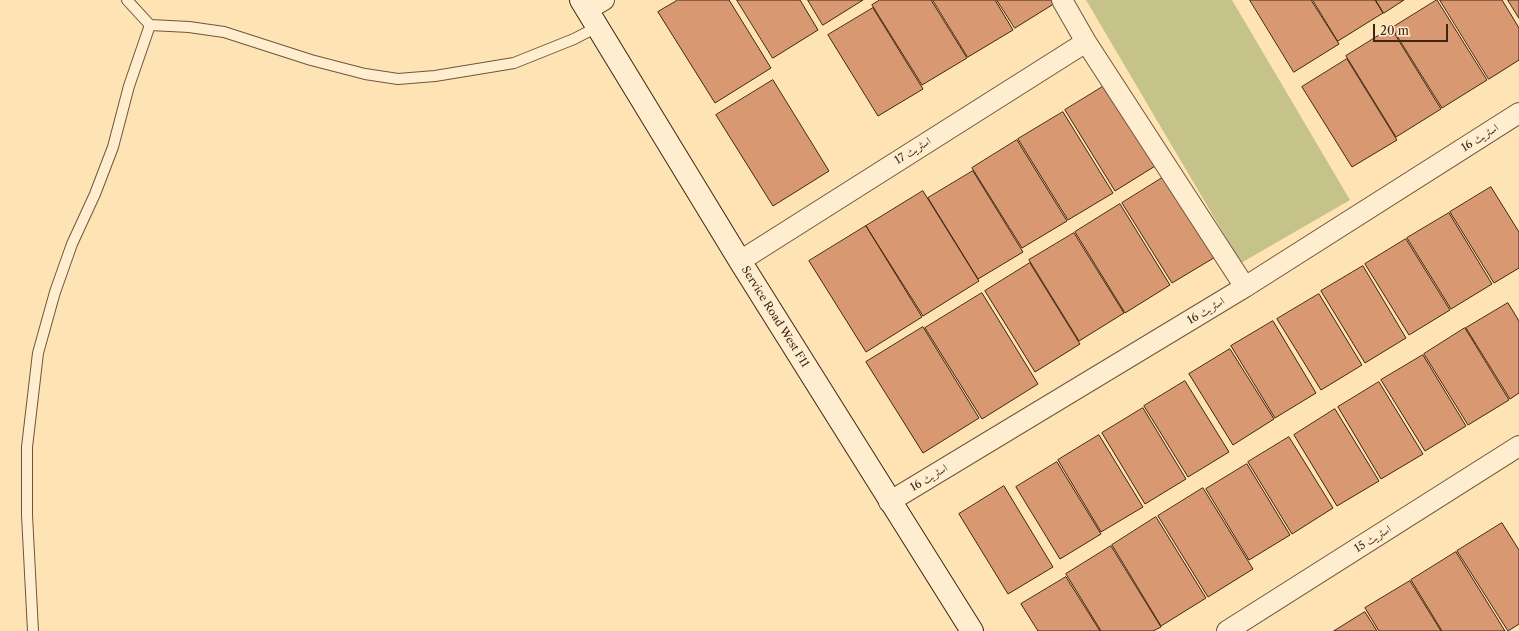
<!DOCTYPE html>
<meta charset="utf-8">
<style>
body{margin:0}
#map{position:relative;width:1519px;height:631px;overflow:hidden;background:#fee4b5;font-family:"Libre Caslon Text",serif}
canvas{display:block}
.scale{position:absolute;left:1373px;top:24px;width:75px;height:18px;box-sizing:border-box;border:2px solid #422511;border-top:0;padding-left:5px;font-size:12px;line-height:14px;white-space:nowrap;color:#422511;-webkit-text-stroke:3px #feedcf;paint-order:stroke}
</style>
<div id="map">
<canvas width="1519" height="631"></canvas>
<div class="scale">20 m</div>
</div>
<script>
const ctx = document.querySelector('canvas').getContext('2d');
ctx.lineJoin = 'round';
function fillPath(path, color) { ctx.fillStyle = color; ctx.fill(path, 'evenodd'); }
function strokePath(path, color, width, dash) { ctx.strokeStyle = color; ctx.lineWidth = width; ctx.lineCap = dash ? 'butt' : 'round'; ctx.setLineDash(dash || []); ctx.stroke(path); }
function drawText(font, color, halo, rows, align = 'center') {
  ctx.font = font + ' "Libre Caslon Text",Amiri,serif'; ctx.lineWidth = 4; ctx.setLineDash([]); ctx.textBaseline = 'middle'; ctx.strokeStyle = halo; ctx.fillStyle = color; for (const [text, x, y, turn = 0] of rows) {
    ctx.save(); ctx.translate(x, y); ctx.rotate((+turn || 0) * Math.PI / 180); ctx.textAlign = isNaN(turn) ? turn : align; if (halo) ctx.strokeText(text, 0, 0); ctx.fillText(text, 0, 0); ctx.restore();
  }
}
fillPath(new Path2D(`
 M1086,0h146l118,200 -109,63z`), '#c5c28a');
const building = new Path2D(`
 M678,0h51l42,68 -56,35 -57,-91z
 M737,0h63l18,30 -45,28z
 M808,0h55l-40,25z
 M880,0h51l36,58 -45,27 -50,-80z
 M933,0h62l18,30 -45,27z
 M997,0h63l-45,28z
 M1250,0h61l28,44 -45,28z
 M1313,0h62l8,13 -45,28z
 M1376,0h28l-20,13z
 M1437,0l50,80 -45,28 -50,-80z
 M1440,0h62l17,28v32l-30,19z
 M1508,0h11v18z
 M873,8l50,81 -45,27 -50,-81z
 M1391,28l50,81 -45,28 -50,-81z
 M1347,59l50,81 -45,27 -50,-80z
 M773,80l56,91 -56,35 -57,-91z
 M1109,83l51,80 -45,28 -50,-81z
 M1063,112l50,81 -45,27 -50,-81z
 M1017,140l50,81 -45,27 -50,-80z
 M973,171l50,81 -45,27 -50,-81z
 M1167,175l50,81 -45,27 -50,-80z
 M1491,187l28,45v36l-25,15 -44,-71z
 M923,191l56,90 -56,35 -57,-90z
 M1120,204l50,81 -45,28 -50,-81z
 M1449,213l43,71 -41,25 -44,-71z
 M866,226l56,91 -56,35 -57,-91z
 M1074,233l50,80 -45,28 -50,-81z
 M1406,239l44,71 -41,25 -44,-71z
 M1030,263l50,81 -45,28 -50,-81z
 M1363,266l43,72 -41,25 -44,-72z
 M982,293l56,91 -56,35 -57,-91z
 M1319,294l43,71 -41,25 -44,-71z
 M1508,303l11,18v72l-9,6 -44,-71z
 M1273,321l43,72 -41,25 -44,-72z
 M923,327l56,91 -56,35 -57,-91z
 M1465,328l44,72 -41,25 -44,-71z
 M1230,349l44,70 -41,26 -44,-71z
 M1423,355l43,71 -41,25 -44,-71z
 M1185,381l44,71 -41,25 -44,-71z
 M1379,382l44,72 -42,25 -43,-72z
 M1143,408l43,71 -41,25 -43,-71z
 M1335,409l44,72 -42,25 -43,-71z
 M1099,435l44,72 -42,25 -43,-72z
 M1289,437l44,71 -41,26 -44,-72z
 M1057,462l44,72 -41,25 -44,-72z
 M1247,464l43,71 -41,25 -43,-71z
 M1004,486l49,81 -45,27 -49,-80z
 M1203,488l50,81 -45,28 -50,-81z
 M1156,517l50,81 -45,28 -49,-81z
 M1502,523l17,27v74l-11,7 -51,-80z
 M1111,546l50,81 -8,4h-52l-35,-57z
 M1456,552l49,79h-63l-31,-51z
 M1066,577l34,54h-62l-17,-27z
 M1410,581l31,50h-62l-14,-23z
 M1365,612l12,19h-43z`);
fillPath(building, '#d89872');
strokePath(building, '#422511', 1);
const service = new Path2D(`
 M127,0l23,25
 M33,631l-6,-116v-68l11,-94 17,-61 17,-48 23,-50 18,-47 16,-61 21,-61 39,2 35,5 87,28 54,14 33,5 37,-3 79,-13 60,-24 23,-12`);
const minor = new Path2D(`
 M1062,0l24,42 159,245
 M587,10l17,-10
 M740,261l346,-219
 M889,502l356,-215 274,-174
 M1227,631l292,-185`);
const secondary = new Path2D(`
 M581,0l159,261 232,370`);
strokePath(service, '#71553a', 12);
strokePath(minor, '#71553a', 22);
strokePath(secondary, '#422511', 24);
strokePath(service, '#feedcf', 10);
strokePath(minor, '#feedcf', 20);
strokePath(secondary, '#feedcf', 22);
drawText('11px', '#422511', '#feedcf', [
 ["اسٹریٹ 16",1480,138,-32],
 ["اسٹریٹ 17",913,151,-32],
 ["اسٹریٹ 16",1206,311,-31],
 ["Service Road West F11",775,317,58],
 ["اسٹریٹ 16",929,478,-31],
 ["اسٹریٹ 15",1373,539,-32]
]);
</script>
